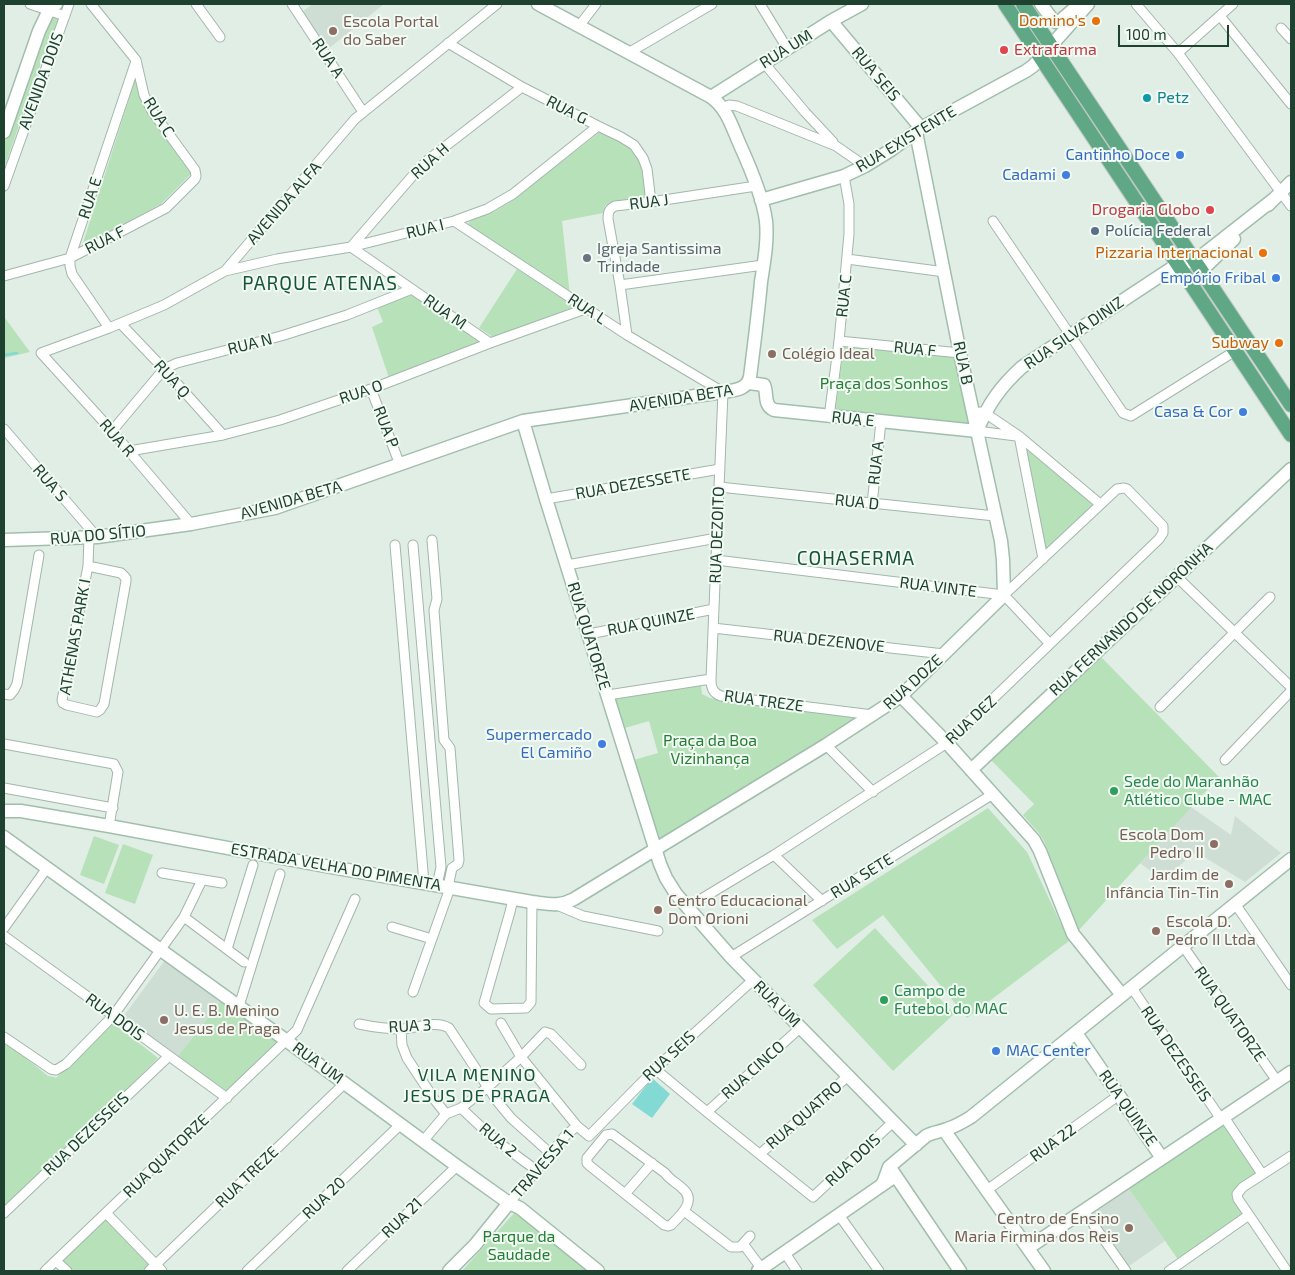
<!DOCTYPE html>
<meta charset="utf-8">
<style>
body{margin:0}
#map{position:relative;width:1295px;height:1275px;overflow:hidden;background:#e1eee5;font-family:"Exo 2",sans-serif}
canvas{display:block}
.frame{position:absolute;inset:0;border:5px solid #1f4130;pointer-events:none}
.scale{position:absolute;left:1118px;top:25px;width:111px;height:22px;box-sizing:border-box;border:2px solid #1f4130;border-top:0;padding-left:6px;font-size:15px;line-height:18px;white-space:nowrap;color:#1f4130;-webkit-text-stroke:4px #f2faf4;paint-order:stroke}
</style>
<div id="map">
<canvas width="1295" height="1275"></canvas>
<div class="frame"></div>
<div class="scale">100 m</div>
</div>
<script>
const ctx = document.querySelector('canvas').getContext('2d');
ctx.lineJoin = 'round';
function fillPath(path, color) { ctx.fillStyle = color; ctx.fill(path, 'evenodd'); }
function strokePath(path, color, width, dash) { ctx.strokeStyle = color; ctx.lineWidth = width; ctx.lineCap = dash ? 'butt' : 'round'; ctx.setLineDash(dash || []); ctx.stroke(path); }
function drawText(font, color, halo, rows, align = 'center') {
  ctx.font = font + ' "Exo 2",sans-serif'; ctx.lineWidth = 4; ctx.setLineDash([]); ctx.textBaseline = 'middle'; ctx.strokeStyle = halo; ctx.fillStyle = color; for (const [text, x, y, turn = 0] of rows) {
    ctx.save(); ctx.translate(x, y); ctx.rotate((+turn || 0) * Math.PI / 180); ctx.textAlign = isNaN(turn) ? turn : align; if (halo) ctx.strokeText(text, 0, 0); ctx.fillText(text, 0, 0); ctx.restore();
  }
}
fillPath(new Path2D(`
 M313,4h71l-56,45 -26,-37z
 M1191,807l40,28 4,-19 46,37 -36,29 -49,-30 -34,28 -22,-17z
 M165,960l56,41 -43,55 -55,-39z
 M1129,1189l36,52 -36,25 -36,-52z`), '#cfded4');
fillPath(new Path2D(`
 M52,17l8,3 -18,40 -38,108v-24l37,-111z
 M137,74l4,20 51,79 -31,31 -79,42z
 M600,132c18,8 38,16 43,38 2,9 2,19 3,28l-36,4 -5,4 -2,7 -41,8 8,75 -102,-69v-3l2,-3 3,-2 22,-8 12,-7z
 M517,269l58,38 -82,30 -14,-9z
 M412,294l70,48 -93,36 -17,-51 11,-5 -6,-15z
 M4,318h1l25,34 -26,6z
 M844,346l114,11 14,69 -137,-13z
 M1025,448l69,57 -48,46z
 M1101,657l118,120 -140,153 -35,-89 -6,-9 -15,-17 11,-11 -43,-44z
 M701,685l1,9 8,4 148,19 -199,127 -25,-84 24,-7 -9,-32 -24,7 -10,-29z
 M988,808l39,44 42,89 -102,77 -84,-103 -46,34 -25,-29z
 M94,836l25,9 -15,39 -24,-9z
 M123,844l30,11 -18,49 -30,-11z
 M875,928l79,86 -61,57 -80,-86z
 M221,1001l59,40 -53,50 -49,-35z
 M113,1023l45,35 -63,63 -91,85v-162l2,-2 42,34 6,1 2,1z
 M1224,1123l34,50 -23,16c-5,10 4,18 10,26l-66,46 -50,-72z
 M516,1211l73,60h-127z
 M106,1213l50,51 -7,7h-82l-11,-10z`), '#b7e1b9');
fillPath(new Path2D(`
 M652,1078l18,16 -18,24 -20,-14z`), '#83d9d3');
strokePath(new Path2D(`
 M4,355l13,-2`), '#83d9d3', 2.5);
const street = new Path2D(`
 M30,4l35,12
 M196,4l24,33
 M292,4l71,108
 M760,4l27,44
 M1136,4l42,49 113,153
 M1220,16l71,88
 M579,26l17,-22
 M1281,28l10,11
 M448,43l74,44 76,39 23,11 13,8 9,13 4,11 4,33
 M630,52l82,-48
 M1178,53l55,-49
 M764,63l41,49 28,30
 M723,108l6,-3 8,1 99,40 29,20
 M4,186l65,-182
 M454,221l173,114 96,57 -12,287c0,9 2,14 10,17l152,19
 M993,221l130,192 8,3 104,-65
 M847,259l98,13
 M225,271l52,-12 74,-12 103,-26 33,-12 26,-15 85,-68
 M4,276l66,-18 96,-50 29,-29 1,-3 -1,-6 -43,-59 -8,-16 -8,-35 -45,-56
 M620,285l143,-20
 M121,324l43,45 59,66
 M109,328l-37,-54 -2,-8v-8l66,-197
 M627,335l-7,-50 -12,-66c0,-7 1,-10 7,-13l36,-4 105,-16
 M839,341l121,12
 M490,343l-139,-96 64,-74 14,-14 93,-72
 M371,389l29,76
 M980,412l5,1 34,23 81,68
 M829,417l10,-76 10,-107v-30l-5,-28
 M4,429l93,108
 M112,431l52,-62 13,-6 104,-27 66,-21 65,-26
 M977,431l39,5
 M1019,436l24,123
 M129,451l94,-16 57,-15 91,-31 119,-46 95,-34
 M719,487l276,29
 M546,499l174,-30
 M872,504l9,-82
 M191,524l-79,-93 -71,-78 68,-25 55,-23 61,-34 130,-152 142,-115
 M432,540l5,59 -3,11 10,130 6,8 9,112 -1,4 -6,4 -4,19
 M395,545l29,338
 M413,545l28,322 -4,18
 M716,560l288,35 46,49
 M567,565l150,-27
 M88,566l33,7 5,5v3l-22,123 -4,6 -3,2 -30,-7 -4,-2 -1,-3 26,-134 1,-28
 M1177,577l114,110
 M713,628l231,26
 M589,634l125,-25
 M4,694l6,1 4,-5 3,-6 22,-129
 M608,695l103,-16
 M1160,707l110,-110
 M4,744l110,20 4,8 -9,54
 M826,745l47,47
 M1225,760l66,-69
 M4,788l109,20
 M774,855l48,46
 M162,873l60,10
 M513,899l-3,13 -26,91 7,6 35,-1 5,-6 1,-100
 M557,905l26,11 75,15
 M1236,905l55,80
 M688,907l86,-52 173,-112 212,-204 4,-6v-7l-36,-37 -3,-1 -7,1 -113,106
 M184,917l60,45
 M392,927l40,12
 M4,928l43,-60
 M4,936l223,162
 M1183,946l94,135
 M227,949l26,-84
 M731,957l262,-163
 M1132,988l89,131
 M413,992l37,-104
 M239,1006l41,-132
 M501,1023l20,34 56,69 12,10 66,-67 98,-89
 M359,1024c14,3 30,5 44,5 14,-1 33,-9 46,-1l48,73 14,17 39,35
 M401,1029l1,16 5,13 27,41 12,15
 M4,1037l47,32 5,1 10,-6 47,-48 71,-99 18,-37
 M655,1069l52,43 106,85 80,-75
 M461,1108l33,31 42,31
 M707,1112l93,-84
 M1224,1117l38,57
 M612,1134l53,39c5,7 12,10 18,16 14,12 -3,27 -12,36l-3,1 -4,-1 -74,-59 -3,-3v-5l19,-23z
 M423,1141l23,-27 15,-6 27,-21 33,-30 24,-25 6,2 30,31
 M760,1154l88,-78
 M987,1190l132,-95
 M625,1194l27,-31
 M509,1203l57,-68 11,-9
 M684,1211l47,36h9l10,-11
 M1084,1211l42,60
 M4,1213l165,-157
 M106,1213l56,58
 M839,1215l40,56
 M744,1245l18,24
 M785,1253l12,18
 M56,1261l11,10
 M45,1271l252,-241 58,-131
 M149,1271l196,-188
 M247,1271l154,-147
 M347,1271l110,-105
 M1169,1271l80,-56
 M1287,1271l-38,-56 -11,-16 -1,-5 6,-7 48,-31`);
const secondary = new Path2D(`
 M1041,4l11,15 4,3 4,-1 15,-13
 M831,21l90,107
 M711,97l120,-76 31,-17
 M4,132l35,-101 10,-21 7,-6
 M761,200l83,-24 21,-10 26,-16 30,-22 105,-57 7,-5 55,-62
 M1268,205l23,-23
 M1201,271l33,-32
 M749,383l15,2c4,9 -1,20 10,25l203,21
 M523,421l23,78 114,365 6,14 10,16 55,63 185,188
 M977,431c11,-27 24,-45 45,-64l156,-103 17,-3 79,-62
 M4,540l93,-3 94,-13 84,-16 248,-87 200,-29c11,-2 24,-2 27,-15 4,-31 8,-63 11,-95 3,-20 7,-41 5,-61 -3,-24 -16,-54 -26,-76 -8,-18 -13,-37 -29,-48l-173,-93
 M901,696l46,47 87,97 6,11 33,83 49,61
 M971,770l320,-301
 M4,811h17l88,15 216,40 207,36c17,2 27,5 42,-3l252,-154 75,-49 103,-101 -1,-35 -2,-19 -41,-188 -44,-221
 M4,837l283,204 170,125 52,37 11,5 78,63
 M1076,1033l86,125
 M944,1130l100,141
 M891,1169l69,102
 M881,1186l3,-5 5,-14 37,-31c7,-4 14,-4 21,-7 9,-3 16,-7 24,-12l320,-258
 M1028,1248l263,-176
 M449,1271l26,-26 34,-42
 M758,1271l137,-95`);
const primary = new Path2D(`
 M1005,4l286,431
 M1023,4l268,401`);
strokePath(street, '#a3b7ab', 11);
strokePath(secondary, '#a1bead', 15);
strokePath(primary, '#c0cac5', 16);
strokePath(street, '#fff', 9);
strokePath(secondary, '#fff', 12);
strokePath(primary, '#60a885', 14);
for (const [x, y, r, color] of [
 [1096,21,5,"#e8710a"],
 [333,31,5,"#8d6e63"],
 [1004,50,5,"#e0444e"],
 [1147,98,5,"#0f9aa8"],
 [1180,155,5,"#3f7fe0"],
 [1066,175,5,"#3f7fe0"],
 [1210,210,5,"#e0444e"],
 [1095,231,5,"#5c6f8a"],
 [1263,253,5,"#e8710a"],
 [587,258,5,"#6b7280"],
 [1276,278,5,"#3f7fe0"],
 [1279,343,5,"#e8710a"],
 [772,354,5,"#8d6e63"],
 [1243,412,5,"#3f7fe0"],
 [602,744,5,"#3f7fe0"],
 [1114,791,5,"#2e9e5b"],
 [1214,844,5,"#8d6e63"],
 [1229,884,5,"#8d6e63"],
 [658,910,5,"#8d6e63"],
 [1156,931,5,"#8d6e63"],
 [884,1000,5,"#2e9e5b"],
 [164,1020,5,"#8d6e63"],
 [996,1051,5,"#3f7fe0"],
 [1129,1228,5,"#8d6e63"]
]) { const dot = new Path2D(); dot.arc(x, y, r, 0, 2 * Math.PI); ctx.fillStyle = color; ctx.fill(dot); strokePath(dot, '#f2faf4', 2); }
drawText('16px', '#c56008', '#f2faf4', [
 ["Domino's",1086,21],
 ["Pizzaria Internacional",1253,253],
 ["Subway",1269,343]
], 'right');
drawText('16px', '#785e54', '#f2faf4', [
 ["Escola Portal",343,22],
 ["do Saber",343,40],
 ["Colégio Ideal",782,354],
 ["Escola Dom",1204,835,"right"],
 ["Pedro II",1204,853,"right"],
 ["Jardim de",1219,875,"right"],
 ["Infância Tin-Tin",1219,893,"right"],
 ["Centro Educacional",668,901],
 ["Dom Orioni",668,919],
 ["Escola D.",1166,922],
 ["Pedro II Ltda",1166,940],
 ["U. E. B. Menino",174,1011],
 ["Jesus de Praga",174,1029],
 ["Centro de Ensino",1119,1219,"right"],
 ["Maria Firmina dos Reis",1119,1237,"right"]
], 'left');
drawText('16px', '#1f4130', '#f2faf4', [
 ["RUA UM",786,49,-32],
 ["RUA A",328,58,56],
 ["RUA SEIS",876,74,50],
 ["AVENIDA DOIS",41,81,-70],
 ["RUA G",567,110,27],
 ["RUA C",159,117,58],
 ["RUA EXISTENTE",906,139,-31],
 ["RUA H",430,161,-42],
 ["RUA E",90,198,-72],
 ["RUA J",649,202,-7],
 ["AVENIDA ALFA",284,203,-49],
 ["RUA I",425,229,-14],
 ["RUA F",105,240,-27],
 ["RUA C",844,296,-84],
 ["RUA L",587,309,33],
 ["RUA M",445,312,35],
 ["RUA SILVA DINIZ",1074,333,-34],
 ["RUA N",250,344,-14],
 ["RUA F",915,349,6],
 ["RUA B",963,363,78],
 ["RUA Q",172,379,48],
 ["RUA O",361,392,-19],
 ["AVENIDA BETA",681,398,-9],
 ["RUA E",853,419,6],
 ["RUA P",386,427,69],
 ["RUA R",117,438,49],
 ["RUA A",876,463,-84],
 ["RUA S",50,483,49],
 ["RUA DEZESSETE",633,484,-10],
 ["AVENIDA BETA",291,500,-16],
 ["RUA D",857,502,6],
 ["RUA DO SÍTIO",98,535,-5],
 ["RUA DEZOITO",717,535,-88],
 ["RUA VINTE",938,587,7],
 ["RUA FERNANDO DE NORONHA",1131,619,-43],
 ["RUA QUINZE",651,622,-11],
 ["RUA QUATORZE",589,636,73],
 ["ATHENAS PARK I",75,637,-80],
 ["RUA DEZENOVE",829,641,6],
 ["RUA DOZE",913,682,-42],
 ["RUA TREZE",764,701,8],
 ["RUA DEZ",971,720,-43],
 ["ESTRADA VELHA DO PIMENTA",336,867,10],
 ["RUA SETE",862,876,-32],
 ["RUA UM",777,1004,45],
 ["RUA QUATORZE",1230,1014,55],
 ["RUA DOIS",115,1017,36],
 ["RUA 3",410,1026,-3],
 ["RUA DEZESSEIS",1176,1054,56],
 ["RUA SEIS",669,1056,-43],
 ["RUA UM",318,1063,36],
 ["RUA CINCO",753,1070,-42],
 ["RUA QUINZE",1128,1108,55],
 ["RUA QUATRO",804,1115,-41],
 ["RUA DEZESSEIS",86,1134,-44],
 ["RUA 2",498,1140,40],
 ["RUA 22",1053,1143,-36],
 ["RUA QUATORZE",166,1156,-44],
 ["RUA DOIS",853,1160,-43],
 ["TRAVESSA 1",543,1164,-49],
 ["RUA TREZE",247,1177,-44],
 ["RUA 20",324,1198,-44],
 ["RUA 21",402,1218,-44]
]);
drawText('16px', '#be3a42', '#f2faf4', [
 ["Extrafarma",1014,50],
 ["Drogaria Globo",1200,210,"right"]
], 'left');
drawText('16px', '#0d838f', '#f2faf4', [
 ["Petz",1157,98]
], 'left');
drawText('16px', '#366cbe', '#f2faf4', [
 ["Cantinho Doce",1170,155],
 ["Cadami",1056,175],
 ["Empório Fribal",1266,278],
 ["Casa & Cor",1233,412],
 ["Supermercado",592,735],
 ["El Camiño",592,753],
 ["MAC Center",1006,1051,"left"]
], 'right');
drawText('16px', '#4e5e75', '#f2faf4', [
 ["Polícia Federal",1105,231]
], 'left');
drawText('16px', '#5b616d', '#f2faf4', [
 ["Igreja Santissima",597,249],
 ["Trindade",597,267]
], 'left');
drawText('16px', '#247d32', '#f2faf4', [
 ["Praça dos Sonhos",884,384],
 ["Praça da Boa",710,741],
 ["Vizinhança",710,759],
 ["Parque da",519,1237],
 ["Saudade",519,1255]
]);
drawText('16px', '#27864d', '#f2faf4', [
 ["Sede do Maranhão",1124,782],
 ["Atlético Clube - MAC",1124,800],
 ["Campo de",894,991],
 ["Futebol do MAC",894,1009]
], 'left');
ctx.letterSpacing = '1px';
drawText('18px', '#185538', '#f2faf4', [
 ["VILA MENINO",477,1075],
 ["JESUS DE PRAGA",477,1096]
]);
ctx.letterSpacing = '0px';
ctx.letterSpacing = '1px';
drawText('19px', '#185538', '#f2faf4', [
 ["PARQUE ATENAS",320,284],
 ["COHASERMA",856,559]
]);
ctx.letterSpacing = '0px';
</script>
